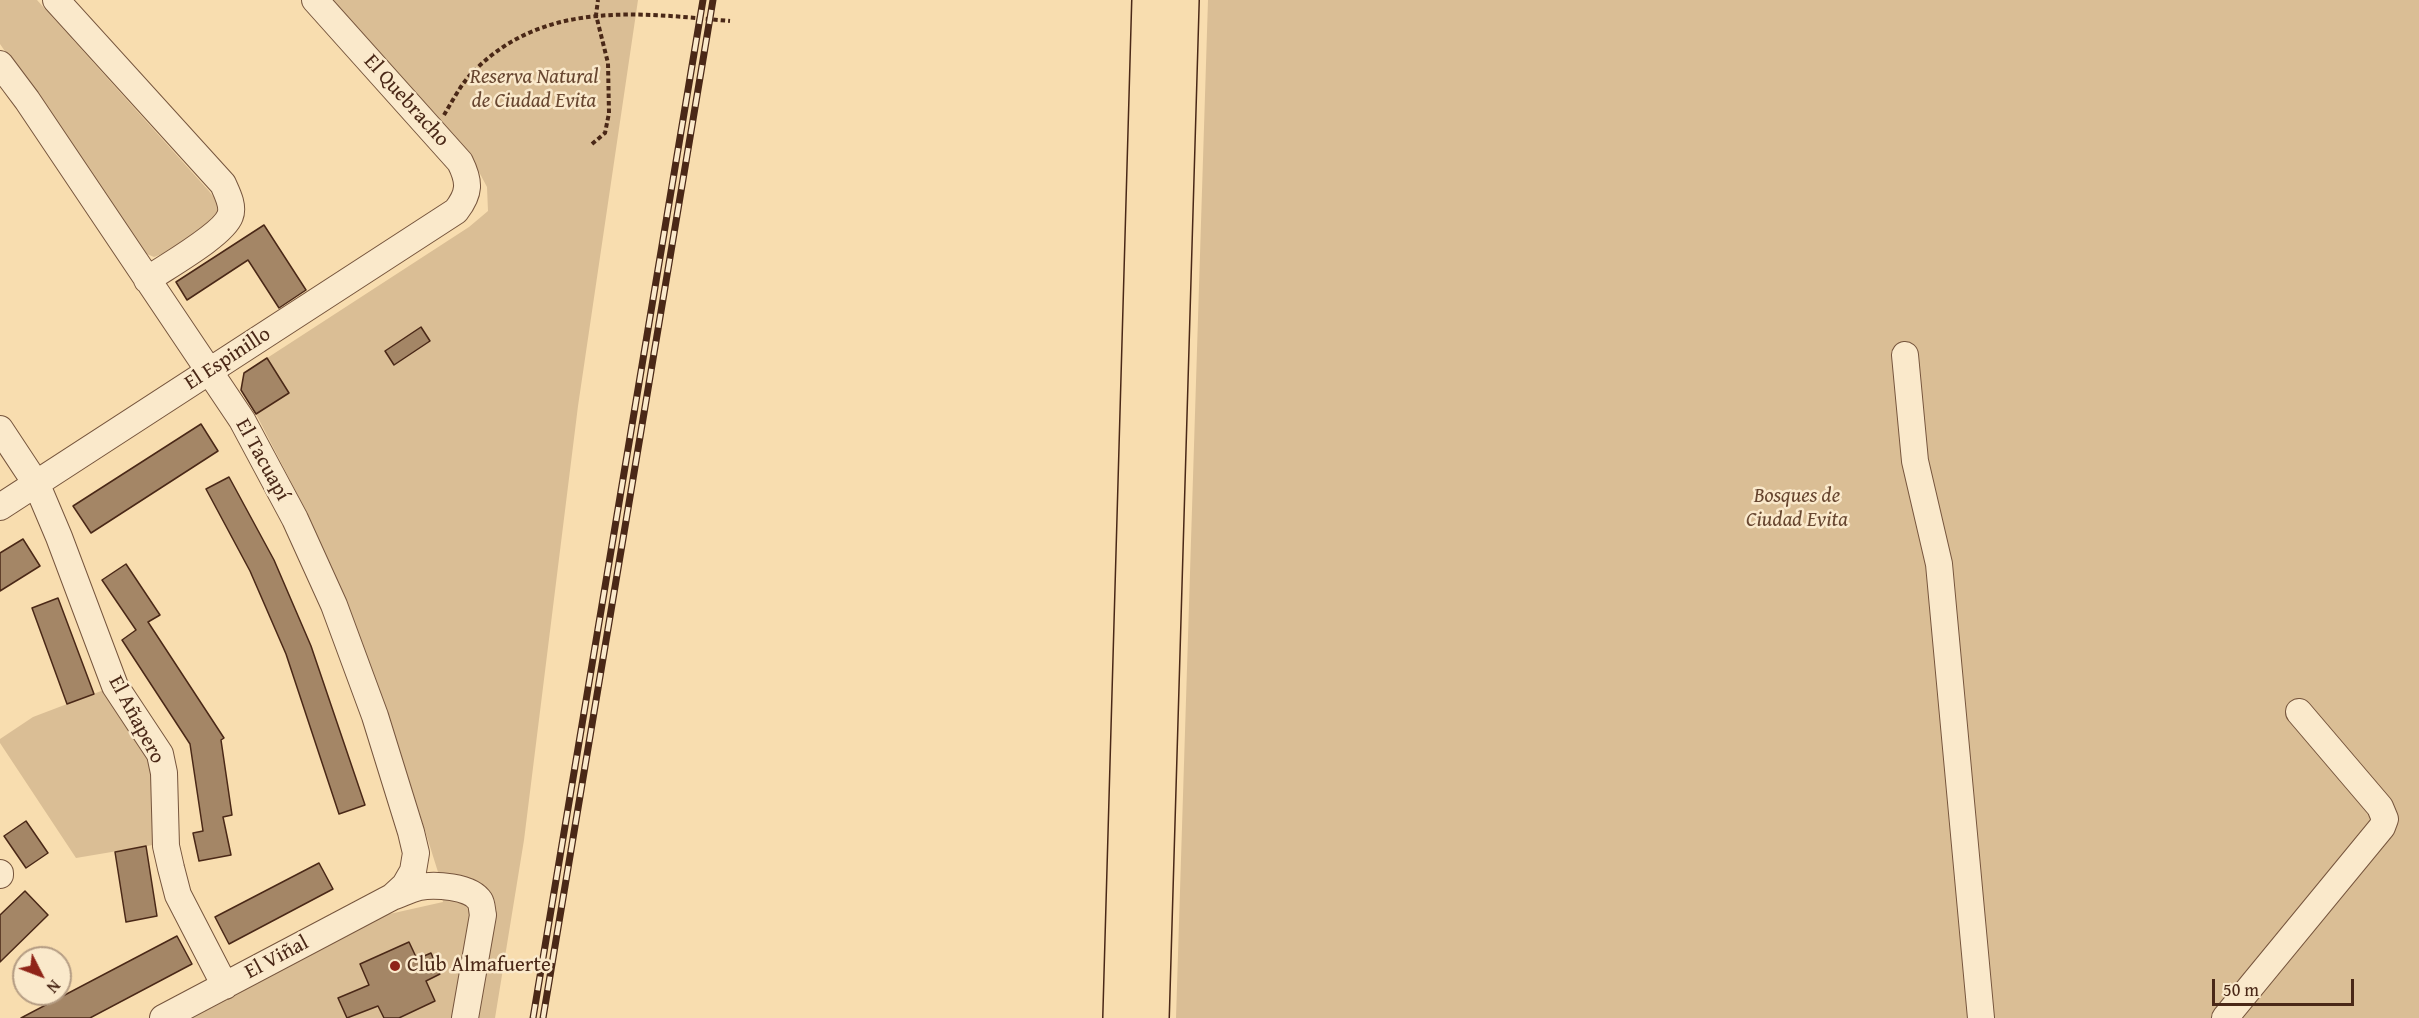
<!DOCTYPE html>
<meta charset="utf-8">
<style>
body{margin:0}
#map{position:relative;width:2419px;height:1018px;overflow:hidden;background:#f8ddaf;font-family:"Gentium Book Plus",serif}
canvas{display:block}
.north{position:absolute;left:12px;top:946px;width:60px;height:60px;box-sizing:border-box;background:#fae9cb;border:2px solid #b49c83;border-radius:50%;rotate:132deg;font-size:16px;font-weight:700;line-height:24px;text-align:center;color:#4a2817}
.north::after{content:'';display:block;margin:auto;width:21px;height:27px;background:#8f2418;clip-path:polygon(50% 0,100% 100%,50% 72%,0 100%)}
.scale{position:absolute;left:2212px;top:979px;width:142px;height:27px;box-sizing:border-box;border:3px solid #4a2817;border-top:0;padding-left:8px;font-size:18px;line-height:21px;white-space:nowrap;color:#4a2817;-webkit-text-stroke:4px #fae9cb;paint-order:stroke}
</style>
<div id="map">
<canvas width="2419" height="1018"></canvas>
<div class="north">N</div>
<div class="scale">50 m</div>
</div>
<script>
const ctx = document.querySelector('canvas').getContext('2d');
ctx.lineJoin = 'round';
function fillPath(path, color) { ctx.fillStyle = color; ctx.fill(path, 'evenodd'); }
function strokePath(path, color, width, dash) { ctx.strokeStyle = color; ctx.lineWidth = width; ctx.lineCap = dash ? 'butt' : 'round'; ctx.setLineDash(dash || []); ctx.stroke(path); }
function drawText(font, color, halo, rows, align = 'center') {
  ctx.font = font + ' "Gentium Book Plus",serif'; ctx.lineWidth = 5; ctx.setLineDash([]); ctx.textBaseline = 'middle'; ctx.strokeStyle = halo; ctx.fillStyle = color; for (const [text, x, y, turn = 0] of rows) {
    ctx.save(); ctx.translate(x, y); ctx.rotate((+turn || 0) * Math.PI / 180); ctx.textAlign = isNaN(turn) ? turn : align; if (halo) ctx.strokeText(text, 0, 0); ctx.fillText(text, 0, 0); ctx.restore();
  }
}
fillPath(new Path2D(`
 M0,0h37l172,191c8,11 13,16 9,30l-56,33 -8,3 -12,-5 -142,-208z
 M331,0h307l-60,406 -54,434 -29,178h-308l198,-103 58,-13 -5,-30 -51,-162 -39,-106 -41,-91 -51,-99 -15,-24 3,-17 225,-146 19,-16 -1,-24 -18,-34z
 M1208,0h1211v1018h-1243z
 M109,688l45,70 5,86 -83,14 -76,-115v-4l33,-22z`), '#dabe95');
const building = new Path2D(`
 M264,225l42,65 -27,18 -31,-48 -61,40 -11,-18z
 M421,327l9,14 -36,24 -9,-14z
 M267,358l22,35 -33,21 -15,-24 3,-17z
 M201,424l17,27 -127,82 -18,-27z
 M229,477l45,83 37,86 54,159 -26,9 -53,-160 -36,-83 -44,-82z
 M23,539l17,27 -40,25v-38z
 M126,564l34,51 -12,7 76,116 -3,2 11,75 -9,2 8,38 -32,6 -6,-28 10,-2 -13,-87 -68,-104 14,-10 -34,-50z
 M58,598l36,96 -27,10 -35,-96z
 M26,821l22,32 -22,15 -22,-32z
 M146,846l11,70 -31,6 -11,-70z
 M319,863l14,26 -104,55 -14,-27z
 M25,891l23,24 -48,47v-47z
 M177,936l15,28 -102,54h-69z
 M409,942l8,17 14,-6 9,21 -14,7 9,20 -36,17h-15l-6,-12 -31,12 -9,-20 31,-13 -9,-21z`);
fillPath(building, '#a48666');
strokePath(building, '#4a2817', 1.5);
const minor = new Path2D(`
 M56,0l167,184c4,9 11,22 7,32 -7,19 -63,50 -83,64
 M0,64l27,36 215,320 53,99 39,86 41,111 36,116 5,21 -3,18 -8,14 -13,12
 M1905,355l10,106 24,103 42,454
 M0,429l37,56 22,52 56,149 45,68 4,19 2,73 5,22 7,27 47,91
 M0,507l456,-296c14,-18 14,-29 4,-49l-145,-162
 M0,873v2
 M163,1018l229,-121c9,-3 18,-8 27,-10 15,-3 52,-1 61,14 2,3 2,10 3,14l-18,103
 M2225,1018l157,-191 3,-8 -5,-12 -81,-95`);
const major = new Path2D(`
 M1120,1018l29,-1018
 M1152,1018l30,-1018`);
strokePath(minor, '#76553d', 28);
strokePath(major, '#4a2817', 36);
strokePath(new Path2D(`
 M444,115c9,-15 18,-33 31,-45 70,-70 164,-57 255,-49
 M592,144l13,-11 4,-20 -1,-50 -12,-48 2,-15`), '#4a2817', 4, [4.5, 3]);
strokePath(minor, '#fae9cb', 26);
strokePath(major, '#f8ddaf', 33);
const rail = new Path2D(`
 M533,1018l170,-1018
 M543,1018l170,-1018`);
strokePath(rail, '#4a2817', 7);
strokePath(rail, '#fae9cb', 4.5, [14]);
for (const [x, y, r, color] of [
 [395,966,6,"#8f2418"]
]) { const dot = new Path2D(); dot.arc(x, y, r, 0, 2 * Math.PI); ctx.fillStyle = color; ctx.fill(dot); strokePath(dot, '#fae9cb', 2); }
drawText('italic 21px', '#674630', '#fae9cb', [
 ["Reserva Natural",534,78],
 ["de Ciudad Evita",534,102],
 ["Bosques de",1797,497],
 ["Ciudad Evita",1797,521]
]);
drawText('21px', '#4a2817', '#fae9cb', [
 ["El Quebracho",406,101,48],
 ["El Espinillo",228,359,-33],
 ["El Tacuapí",262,460,61],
 ["El Añapero",136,720,62],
 ["El Viñal",277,958,-28]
]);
drawText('21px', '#4a2817', '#fae9cb', [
 ["Club Almafuerte",407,966]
], 'left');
</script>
